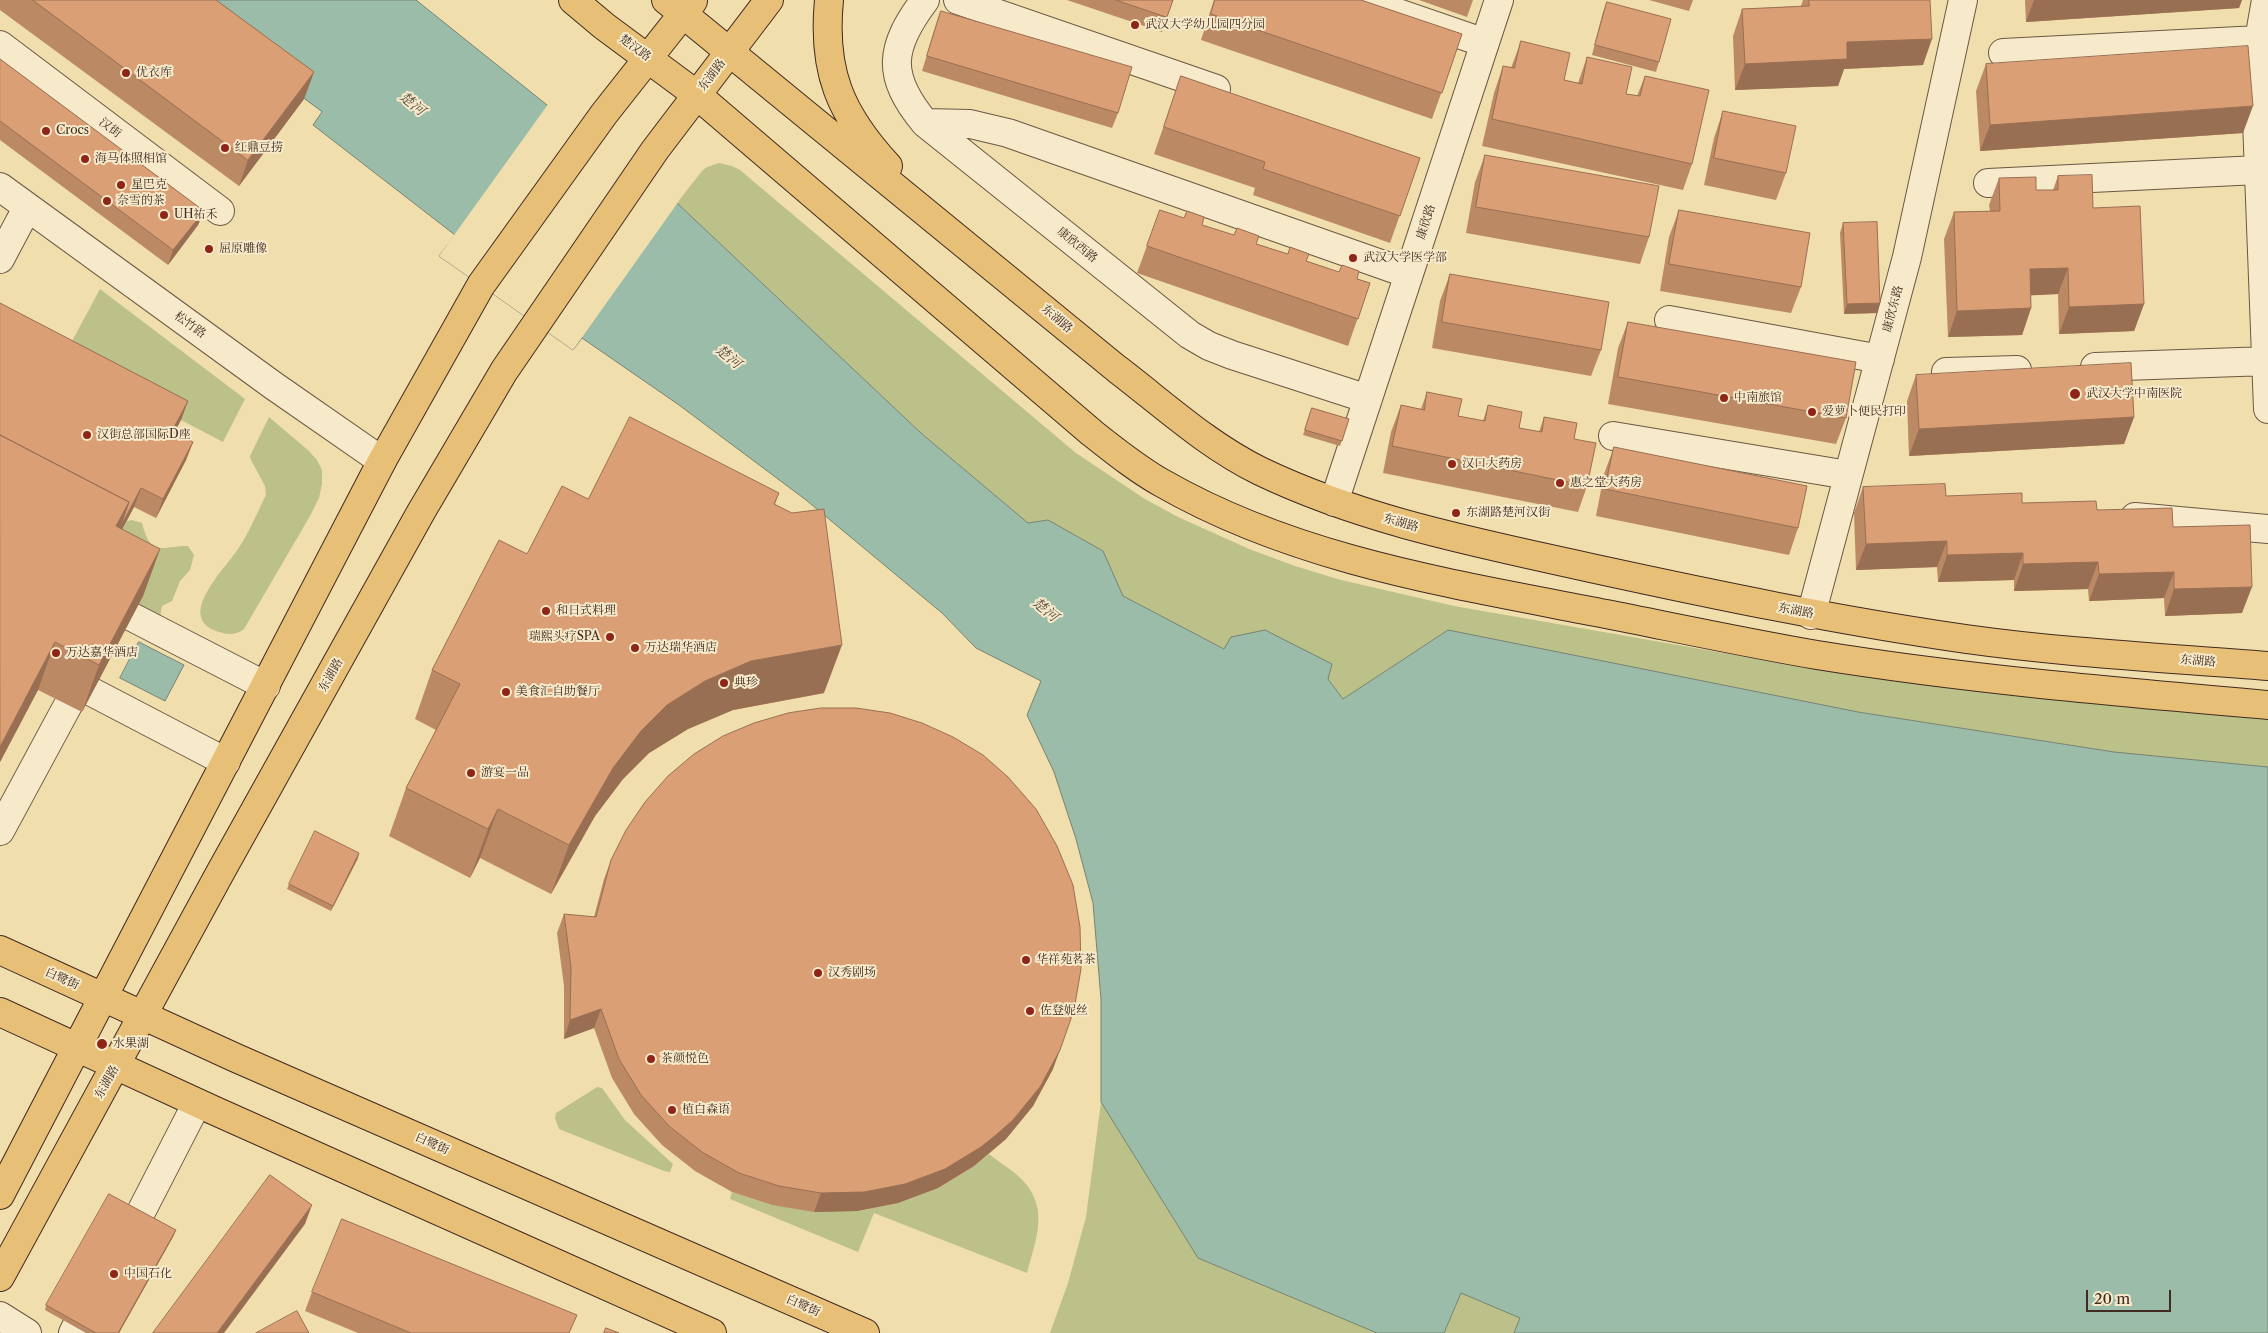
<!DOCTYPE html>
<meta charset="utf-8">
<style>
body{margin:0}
#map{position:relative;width:2268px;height:1333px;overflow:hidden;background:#f1dead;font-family:"Libre Caslon Text",serif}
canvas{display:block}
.scale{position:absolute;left:2086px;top:1290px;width:85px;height:22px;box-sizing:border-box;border:2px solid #402a21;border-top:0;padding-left:6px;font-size:15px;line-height:18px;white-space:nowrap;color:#402a21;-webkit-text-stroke:4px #f6eaca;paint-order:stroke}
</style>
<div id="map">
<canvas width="2268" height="1333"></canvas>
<div class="scale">20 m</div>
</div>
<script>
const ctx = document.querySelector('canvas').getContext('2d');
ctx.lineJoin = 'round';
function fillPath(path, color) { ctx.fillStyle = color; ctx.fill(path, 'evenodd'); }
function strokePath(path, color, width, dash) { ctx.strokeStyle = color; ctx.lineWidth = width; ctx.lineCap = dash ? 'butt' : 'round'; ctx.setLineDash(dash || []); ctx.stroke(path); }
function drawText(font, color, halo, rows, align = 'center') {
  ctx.font = font + ' "Libre Caslon Text","Noto Serif SC",serif'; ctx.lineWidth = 4; ctx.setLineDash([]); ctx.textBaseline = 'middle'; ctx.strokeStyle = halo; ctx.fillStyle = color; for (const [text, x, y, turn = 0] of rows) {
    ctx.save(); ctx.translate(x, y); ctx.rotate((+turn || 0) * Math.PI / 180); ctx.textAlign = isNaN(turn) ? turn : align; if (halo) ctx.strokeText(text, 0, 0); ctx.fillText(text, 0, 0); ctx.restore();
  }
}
fillPath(new Path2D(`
 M719,163l13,3 8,4 336,283 69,46 33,18 71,32 46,17 46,14 113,26 402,70 412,43v48l-154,-15 -256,-40 -410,-82 -105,69 -15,-20 -104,-30 -101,-53 -20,-45 -55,-31 -20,3 -106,-89 -245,-231 25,-32 5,-4z
 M100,289l145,110 -22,43 -160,-84z
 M269,417l40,34 8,9 5,10v14l-3,14 -9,18 -66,113c-8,6 -15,6 -25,3 -46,-14 7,-64 19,-83 11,-16 19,-36 28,-54l-1,-9 -14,-26 -1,-4z
 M132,520l10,3c9,35 19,23 46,23l6,9 -4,15 -10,11 -8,20 -10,5 -2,11 -23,-10 5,-11 -43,-22 28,-53z
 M597,1087l5,1 23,32 48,44 -3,8 -6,-1 -105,-42 -4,-11 1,-5z
 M1101,1102l97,156 179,75h-327l18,-50 18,-66z
 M989,1154c11,9 27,18 36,29 24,28 10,59 2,90l-153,-60 -16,39 -128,-53 2,-7 40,13 85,6 41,-8 40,-15 36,-22z
 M1461,1292l59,26 -6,15h-70z`), '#bbc189');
const water = new Path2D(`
 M171,0h245l131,105 130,98 245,231 106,89 20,-3 55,31 20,45 101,53 7,-12 34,-7 67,34 -4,15 15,20 105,-69 410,82 256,40 154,15v566h-754l6,-15 -59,-25 -17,40h-67l-179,-75 -97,-156v-103l-8,-96 -17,-64 -22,-67 -27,-57 14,-34 -65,-33 -34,-35 -136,-113 -127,-95 -97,-67 -9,12 -134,-94 16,-21 -142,-110 9,-13z
 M139,642l45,23 -19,36 -45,-23z`);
fillPath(water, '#9bbca9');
strokePath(water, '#778273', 1);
fillPath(new Path2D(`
 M549,103l130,98 -106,149 -134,-94z`), '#f1dead');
const minor = new Path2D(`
 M925,0c-36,48 -39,76 0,123l265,212 19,11 23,9 136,44
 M958,0l258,89
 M1360,0l125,43
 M2266,0l-7,40 -2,81 11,288
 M0,45l220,166
 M2003,53l256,-13
 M925,123l45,1 38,9 401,141
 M1988,183l270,-13
 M0,187l274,199 108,75
 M0,259l27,-51
 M1669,320l211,39
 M2095,367l173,-6
 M1946,372l71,-2
 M1613,436l235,39
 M1334,502l165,-502
 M2135,517l133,12
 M1811,615l96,-358 56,-257
 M132,617l134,69
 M92,692l134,70
 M0,831l68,-126
 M139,1216l58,-113
 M0,1316l27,17
 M73,1333l3,-6`);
const major = new Path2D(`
 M573,0l31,26 93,69 395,338c23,18 45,36 70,50 136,78 292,101 444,131 71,14 141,29 211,41 149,24 301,37 451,50
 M666,0l451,369c46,35 90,76 143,102 104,50 219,72 331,97 124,27 249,53 375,71 100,14 202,19 302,27
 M829,0c-7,71 11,114 59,166
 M0,950l236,108 629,275
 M0,1012l213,98 499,223
 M0,1195l382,-734 99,-176 123,-171 89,-113
 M0,1277l220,-404 201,-361 83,-141 151,-221 114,-150`);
strokePath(minor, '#6c5744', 30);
strokePath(major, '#402a21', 30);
strokePath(minor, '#f6eaca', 28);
strokePath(major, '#e8bf76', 28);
fillPath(new Path2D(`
 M0,0h216l98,72 -10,27 -65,87 -239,-176z
 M1067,0h106l-11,32z
 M1214,0h147l101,34 -30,85 -231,-79z
 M1419,0h54l-6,17z
 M1649,0h44l-4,11z
 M1803,0h127l-7,65 -79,4 -6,17 -103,4 -2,-54 9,-27 59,-3z
 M2025,0h217l-3,8 -213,14z
 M1607,2l52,60 -3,10 -64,-17 11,-43z
 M941,11l177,102 -6,15 -190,-57 14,-46z
 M1521,41l43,39 14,3 9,-26 39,37 11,2 8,-20 47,88 -9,26 -201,-44 12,-53 9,-27 8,2z
 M0,59l204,152 -6,14 -30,40 -168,-125z
 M1986,64l257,69 -263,18 -4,-60z
 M1181,76l239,82 -30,85 -137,-48 2,-7 -101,-34z
 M1723,111l63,62 -10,27 -72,-15 10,-47z
 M1485,155l164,82 -9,27 -174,-31 9,-51z
 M2058,176l35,32 51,96 -10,27 -75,3 -1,-40 -27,1v13l-9,27 -74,2 -4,-98 10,-27 36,-1 -1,-6 10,-27 37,12h17z
 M1160,210l210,73 -22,63 -211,-73z
 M1679,210l122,77 -10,26 -131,-22 9,-54z
 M1843,223l34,90 -33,1 -4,-81z
 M1450,274l151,76 -10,26 -159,-28 8,-47z
 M0,303l188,98 -7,19 -7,12 19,10 -7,18 -30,58 -22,-11 -12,22 38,20 -17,47 -61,116 -44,-22 -38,72z
 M1628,322l218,96 -10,26 -228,-40 10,-56z
 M1916,375l218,42 -10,27 -215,12 -2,-55z
 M1427,392l31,24 25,5 5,-16 31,23 20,4 5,-15 30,22 13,47 -9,26 -195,-39 8,-41 10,-27 20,4z
 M1312,408l37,11 -9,27 -37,-11z
 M1614,447l184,81 -9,27 -193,-39 8,-42z
 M1863,487l83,9 151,14 76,17 69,86 -77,3 -1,-18 -75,3 -1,-12 -74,2v-11l-76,2 -1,-15 -81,3 -2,-57z
 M779,493l-4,11 49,189 -91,17 -45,19 -39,24 -26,26 -28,37 -44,78 -71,-36 -10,20 -81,-42 17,-48 30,-58 -21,-11 17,-49 95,-116 61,-55z
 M358,858l-27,53 -44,-22 2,-5z
 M611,860l442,209 -20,37 -27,33 -32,27 -36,22 -40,15 -41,8 -43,1 -42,-7 -40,-13 -37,-21 -33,-26 -28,-31 -22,-36 -18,-50 -30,11v-53l-7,-53 7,-19 30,3 10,-38z
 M174,1235l-55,98h-33l-41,-23 1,-5z
 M312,1292l258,41h-212l-53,-22z`), '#bc8965');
fillPath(new Path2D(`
 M2034,0h208l-3,8 -213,14z
 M1932,39l-9,26 -79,4 -6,17 -103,4 10,-26 102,-22z
 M314,72l-10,27 -65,87 9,-26z
 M2253,106l-10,27 -263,18 10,-26z
 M204,211l-6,14 -30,40 5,-15z
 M2068,268l-10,26 -38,2 10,-27z
 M1880,303l-3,10 -33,1 3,-10z
 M2144,304l-10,27 -75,3 10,-27z
 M2031,308l-9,27 -74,2 9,-26z
 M188,401l-7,19 -16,30 7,-19z
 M2134,417l-10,27 -215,12 10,-27z
 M193,442l-7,18 -30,58 7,-19z
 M141,488l-7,19 -35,67 17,-48 13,-24z
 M1947,541l-10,26 -81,3 10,-26z
 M160,549l-17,47 -61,116 17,-47z
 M2023,553l-9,27 -76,2 9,-27z
 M2098,562l-10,27 -74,2 9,-27z
 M2174,572l-10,26 -75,3 10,-27z
 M2252,587l-10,26 -77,3 9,-27z
 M55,642l-17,48 -38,72v-15z
 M842,645l-18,48 -91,17 -45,19 -39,24 -26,26 -28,37 -44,78 18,-49 44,-77 28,-37 26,-26 38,-24 46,-20z
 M498,809l-18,49 -10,20 18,-49z
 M359,853l-1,5 -27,53 2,-5z
 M601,1009l-7,19 -30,11 6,-19z
 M1060,1050l-7,19 -20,37 -27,33 -32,27 -36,22 -40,15 -41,8 -43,1 7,-19z
 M312,1205l-7,19 -81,109h-7z
 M176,1230l-2,5 -55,98h-1z`), '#996f53');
const building = new Path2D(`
 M33,0h183l98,72 -66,88z
 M1116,0h57l-6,17z
 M1215,0h146l101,34 -20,59 -231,-79z
 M1809,0h121l2,39 -85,3v17l-102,5 -3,-55 67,-3z
 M1607,2l64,17 -12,43 -64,-17z
 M941,11l191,56 -14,46 -191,-57z
 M1521,41l49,12 -6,27 18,4 5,-27 45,10 -6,27 14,2 5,-20 64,14 -17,74 -200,-45 11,-53 11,2z
 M2248,46l5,60 -263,19 -4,-61z
 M0,59l204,152 -31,39 -173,-129z
 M1181,76l239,82 -20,58 -137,-47 2,-7 -101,-35z
 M1723,111l73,15 -10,47 -72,-15z
 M1485,155l174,31 -10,51 -173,-30z
 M2092,175l1,33 47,-2 4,98 -75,3 -1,-39 -38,1 1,39 -74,3 -3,-99 46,-1 -1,-33 37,-1v13h22v-14z
 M1160,210l24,8 3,-7 17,6 -2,8 32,10 3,-7 22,8 -3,8 32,10 2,-7 19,7 -3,7 33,11 3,-7 17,6 -2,8 13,4 -12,36 -211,-73z
 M1679,210l131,23 -9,54 -132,-23z
 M1877,222l3,81 -33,1 -4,-81z
 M1450,274l159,28 -8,48 -159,-28z
 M0,303l188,98 -16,30 21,11 -30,57 -22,-11 -21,40 9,-26 -129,-67z
 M1628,322l228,40 -10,56 -228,-41z
 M2131,363l3,54 -215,12 -3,-54z
 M1427,392l35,7 -4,17 27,5 3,-16 34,7 -3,16 23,4 2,-15 33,6 -3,16 22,4 -9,43 -195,-40 9,-41 23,5z
 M1312,408l37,11 -7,22 -37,-11z
 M630,417l149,76 -5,11 18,9 32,-4 18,136 -91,16 -46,20 -38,24 -26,26 -28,37 -44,77 -71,-36 -10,20 -82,-41 54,-104 -28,-14 67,-130 28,14 35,-68 26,13z
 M0,435l129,67 -13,24 44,23 -61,116 -44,-23 -55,105z
 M1614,447l193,39 -9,42 -193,-39z
 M1945,484l1,12 76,-3v10l74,-2 1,9 75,-2 1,19 77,-2 2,62 -78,2v-17l-75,2 -1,-12 -75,2v-11l-76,2v-14l-81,3 -3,-57z
 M821,708h35l34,5 32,10 31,14 30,18 25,22 28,32 21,37 16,39 7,42 1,42 -7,41 -14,40 -20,37 -27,33 -17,15 -15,12 -36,22 -40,15 -41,8 -43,1 -42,-7 -40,-13 -37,-21 -33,-26 -28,-31 -22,-36 -18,-50 -31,11 1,-53 -7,-53 32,3 15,-57 15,-30 19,-28 23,-26 26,-22 29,-18 31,-13 34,-10z
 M315,831l44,22 -26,53 -44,-22z
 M270,1175l42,30 -95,128h-64z
 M109,1194l67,36 -58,103h-22l-50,-28z
 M342,1219l235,96 -8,18h-158l-99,-41z
 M297,1311l12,22h-53z
 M606,1328l13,5h-15z`);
fillPath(building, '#db9f76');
strokePath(building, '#996f53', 1);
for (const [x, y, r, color] of [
 [1135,25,5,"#8f2418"],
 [126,73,5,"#8f2418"],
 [46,131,5,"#8f2418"],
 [225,148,5,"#8f2418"],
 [85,159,5,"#8f2418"],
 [121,185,5,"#8f2418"],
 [107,201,5,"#8f2418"],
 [164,215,5,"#8f2418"],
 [209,249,5,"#8f2418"],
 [1353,258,5,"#8f2418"],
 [2075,394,6,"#8f2418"],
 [1724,398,5,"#8f2418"],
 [1812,412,5,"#8f2418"],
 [87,435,5,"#8f2418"],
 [1452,464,5,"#8f2418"],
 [1560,483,5,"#8f2418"],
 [1456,513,5,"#8f2418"],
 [546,611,5,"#8f2418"],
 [610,637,5,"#8f2418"],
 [635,648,5,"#8f2418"],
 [56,653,5,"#8f2418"],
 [724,683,5,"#8f2418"],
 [506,692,5,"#8f2418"],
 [471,773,5,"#8f2418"],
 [1026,960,5,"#8f2418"],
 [818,973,5,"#8f2418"],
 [1030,1011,5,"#8f2418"],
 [102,1044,6,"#8f2418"],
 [651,1059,5,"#8f2418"],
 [672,1110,5,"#8f2418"],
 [114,1274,5,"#8f2418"]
]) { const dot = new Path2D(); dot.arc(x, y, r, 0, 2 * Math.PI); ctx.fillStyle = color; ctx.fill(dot); strokePath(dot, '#f6eaca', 2); }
drawText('12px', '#402a21', '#f6eaca', [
 ["武汉大学幼儿园四分园",1145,25],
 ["优衣库",136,73],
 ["Crocs",56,131],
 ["红鼎豆捞",235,148],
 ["海马体照相馆",95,159],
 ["星巴克",131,185],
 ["奈雪的茶",117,201],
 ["UH祐禾",174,215],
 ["屈原雕像",219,249],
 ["武汉大学医学部",1363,258],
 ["武汉大学中南医院",2086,394],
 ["中南旅馆",1734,398],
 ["爱萝卜便民打印",1822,412],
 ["汉街总部国际D座",97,435],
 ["汉口大药房",1462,464],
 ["惠之堂大药房",1570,483],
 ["东湖路楚河汉街",1466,513],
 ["和日式料理",556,611],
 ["瑞熙头疗SPA",600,637,"right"],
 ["万达瑞华酒店",645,648],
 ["万达嘉华酒店",66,653],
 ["典珍",734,683],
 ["美食汇自助餐厅",516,692],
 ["游宴一品",481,773],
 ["华祥苑茗茶",1036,960],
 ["汉秀剧场",828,973],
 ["佐登妮丝",1040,1011],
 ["水果湖",113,1044],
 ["茶颜悦色",661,1059],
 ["植白森语",682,1110],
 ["中国石化",124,1274]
], 'left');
drawText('12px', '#402a21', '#f6eaca', [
 ["楚汉路",635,48,36],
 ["东湖路",712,75,-53],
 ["汉街",110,128,37],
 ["康欣路",1426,222,-72],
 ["康欣西路",1077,245,39],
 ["康欣东路",1893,309,-75],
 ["东湖路",1057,319,40],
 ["松竹路",190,325,36],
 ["东湖路",1401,523,16],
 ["东湖路",1796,611,11],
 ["东湖路",2198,661,5],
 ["东湖路",331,675,-61],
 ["白鹭街",62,979,24],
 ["东湖路",107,1082,-61],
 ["白鹭街",432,1144,24],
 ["白鹭街",803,1306,24]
]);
drawText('italic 14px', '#574e43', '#f6eaca', [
 ["楚河",412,104,39],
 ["楚河",728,357,39],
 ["楚河",1045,610,39]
]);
</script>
